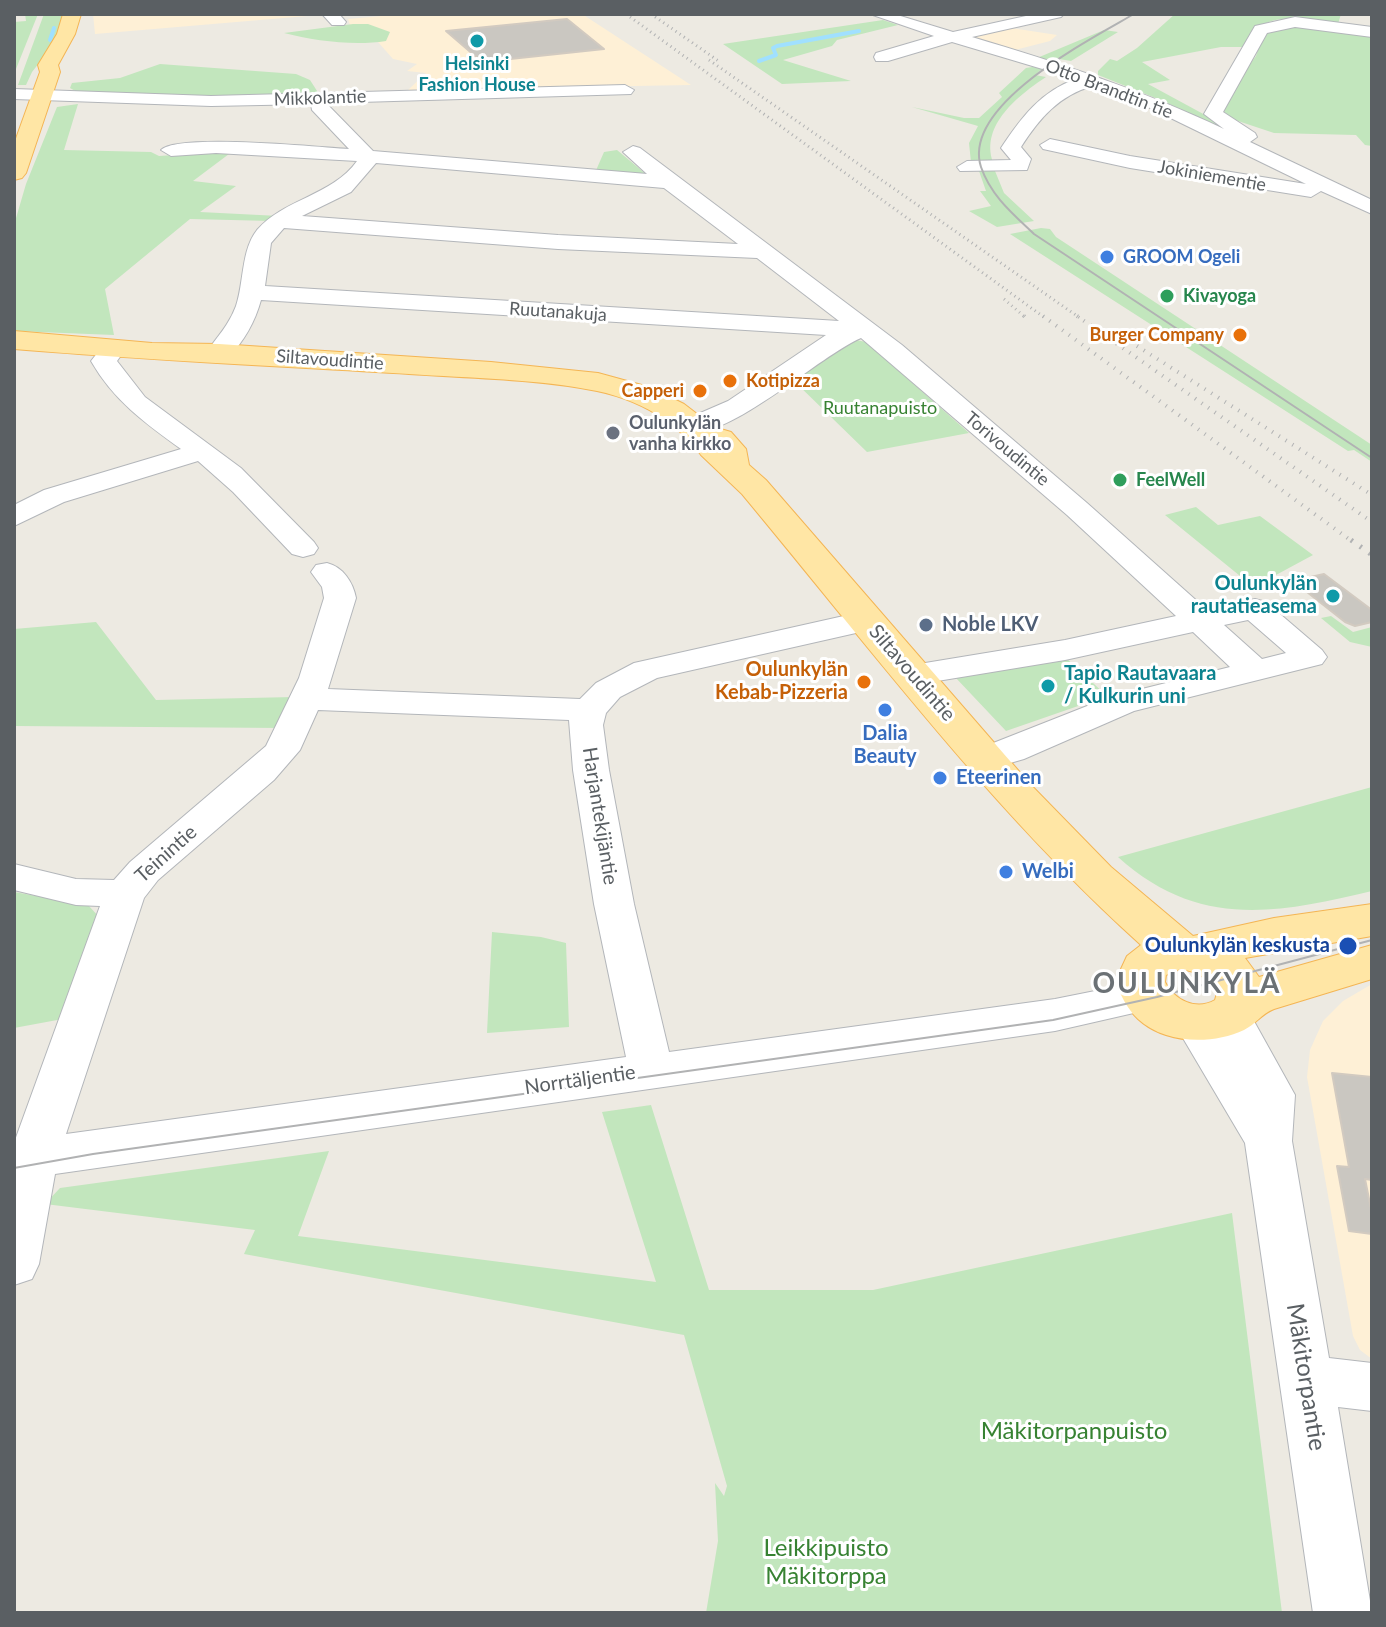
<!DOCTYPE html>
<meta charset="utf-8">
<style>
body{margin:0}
#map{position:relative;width:1386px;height:1627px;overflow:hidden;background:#edeae2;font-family:Lato,sans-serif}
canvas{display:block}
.frame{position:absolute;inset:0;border:16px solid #5a5f63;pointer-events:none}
</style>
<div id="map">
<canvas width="1386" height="1627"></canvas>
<div class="frame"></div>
</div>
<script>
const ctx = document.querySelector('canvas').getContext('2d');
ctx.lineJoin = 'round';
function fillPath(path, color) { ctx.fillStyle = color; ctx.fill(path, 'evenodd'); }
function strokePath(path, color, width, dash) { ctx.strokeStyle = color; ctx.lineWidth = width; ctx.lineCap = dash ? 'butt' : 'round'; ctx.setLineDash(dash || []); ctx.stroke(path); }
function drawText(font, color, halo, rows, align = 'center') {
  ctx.font = font + ' Lato,sans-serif'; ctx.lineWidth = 6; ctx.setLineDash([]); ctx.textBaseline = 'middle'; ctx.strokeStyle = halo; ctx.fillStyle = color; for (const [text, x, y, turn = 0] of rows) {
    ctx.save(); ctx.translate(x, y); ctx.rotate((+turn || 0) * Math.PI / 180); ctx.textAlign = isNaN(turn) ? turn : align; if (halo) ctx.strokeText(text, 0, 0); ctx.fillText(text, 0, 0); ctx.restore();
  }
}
fillPath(new Path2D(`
 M93,14h225l1,1 -224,19z
 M403,14h179l109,71 -283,5 18,-17 -19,-2 10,-7 -24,-5 -30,-34h-13l-2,-6z
 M1005,27l52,8 -7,6 -35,9 -46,-13z
 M1372,984v375l-12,-9 -7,-14 -46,-259 3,-27 13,-29 20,-20z`), '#fef0d6');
fillPath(new Path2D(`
 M25,14h13l-24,60v-52l12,-1z
 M44,14h21l-11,30 -22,28 -6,13h-8z
 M1175,14h166l-3,10c-21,-2 -59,-12 -76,2 -6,4 -10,15 -14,21h-27l-79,15 28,18 -22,4 59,32 35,23 -79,-38 -65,-26v-4l12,-12 7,2 20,-13z
 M883,20l15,5 -61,15 -5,6 -49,14 68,21 -69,3 -59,-40z
 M353,24h15l22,8 -4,9c-32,5 -71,0 -102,-8z
 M1292,24l80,9v113l-7,-1 -9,-10 -82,-2 -51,-17 3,-20 30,-40 8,-24z
 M1104,30l14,2 -47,29 -12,-2 -5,3 -17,-4z
 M160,64l136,10 14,6 9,14 -120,3 -122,-5 -7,-4 2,-5 48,-5z
 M1032,67l11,1 -8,7 11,2c-27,18 -66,48 -53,85h-22l-2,-19 9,-17 -66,-19 52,11h15l23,-21 -3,-4 27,-25z
 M78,104l-14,46 87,2 8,4 74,-5 -40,30 43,5 -36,26 79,4 -7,5 -82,-2 -85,70 9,46 -100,-4v-106l12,-41 31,-77z
 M617,150l30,25h-53l10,-23z
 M979,171h16l9,22 30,28 -37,6 -28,-16 22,-5 -11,-15h6z
 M1041,228l9,1 6,8 316,208v17l-18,-12 -6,1 -338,-217z
 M856,340l10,2 103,91 -102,19 -73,-71 51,-38z
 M1196,507l22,18 42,-9 53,39 -50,27 5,9 -7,2 -96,-78z
 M1331,616l22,16 19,-5v20l-22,-5 -29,-24z
 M96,622l60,78 138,-3 -12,31 -268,-2v-97z
 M1065,657l42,39 -101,35 -51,-54z
 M1372,787v104c-96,23 -174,38 -254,-34z
 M14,892l74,13 13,14 -33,99 -54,10z
 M492,932l49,5 25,6 3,84 -82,6z
 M651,1105l58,185h164l359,-77 50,400h-576l12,-72 -3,-58 9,13 3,-10 -43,-151 -440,-81 11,-24 -210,-26 15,-16 269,-37 -31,85 358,46 -54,-170z`), '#c2e6bd');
strokePath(new Path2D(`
 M50,40l4,-12
 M759,61l17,-6 -3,-7 4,-2 82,-15`), '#a0e0ff', 4);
const building = new Path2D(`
 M567,19l37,30 -122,13 -36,-31z
 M1324,574l48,36v12l-17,4 -10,-4 -52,-41z
 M1332,1073l40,4v103l-7,-1 7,35v20l-23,-3 -12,-65 12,1z`);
fillPath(building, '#cac7c1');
strokePath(building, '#d2cac0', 2);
const minor = new Path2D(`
 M322,14h17l7,8 -2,3h-12z
 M870,14h24l59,18 82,-18h29l-3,3 -89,20c87,26 170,53 252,92l-20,-15 51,-88 40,-9 77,10v10l-77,-10 -28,6 -44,79 32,21 2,4 -7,5 122,58v14l-51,-23 -10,6 -181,-29 -87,-19 -3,-4 10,-6 80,17 176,28 -160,-78 -53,-20c-34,9 -54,33 -72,61l10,12 -4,11 -67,1 -3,-4 10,-6 44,-1 -10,-12c20,-30 40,-57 75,-69l-124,-37 -64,19h-12l-2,-4 2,-4 58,-17z
 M625,85l9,5 -3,4 -305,9 47,48 274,23 -24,-22 10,-6 7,2 262,197 185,158 120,107 48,-11 11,3 56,48 5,7 -5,7 -188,47 -110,48 -38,11 -13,-3 -5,-8 5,-8 137,-54 120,-30 -37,-35 -128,28 -152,25 -12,-3 -5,-7 5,-7 12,-3 152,-25 111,-24 -109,-101 -206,-177c-44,19 -133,104 -177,94l-4,-6 4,-6 44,-19 98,-66 -565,-35c-6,22 -17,41 -33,58h-18l-4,-5c11,-16 23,-28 30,-47 8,-23 5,-56 21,-76 28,-32 75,-34 100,-69l-141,-8 -45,3 -10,-6c16,-17 158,-3 188,-1l-37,-39 -1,-6 -100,2 -197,-7v-10l197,7zM376,163l288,25 74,56 -180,-9 -256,-19 49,-24zM284,228l274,21 199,9 82,63 -574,-35 6,-43zM1248,620l38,33 -24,6 -38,-34z
 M115,340l9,2 3,5 -10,14 28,36 96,71 73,74 4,6 -4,6 -11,3 -11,-3 -59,-62 -35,-31 -134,41 -50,24v-21l30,-15 137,-41c-36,-26 -67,-48 -90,-88l15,-19z
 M327,563c16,4 26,19 29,35l-28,91 252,10 16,-16 38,-20 232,-52 12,3 4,7 -4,7 -221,50 -37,19 -14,16 -3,12 6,45 25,134 35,148 386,-53 90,-18 15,4 7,11 -7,11 -105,24 -1000,143 -16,90 -7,15 -18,6v-142l86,-237 -24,-1 -62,-15v-26l62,15 38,1 16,-18 136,-116 33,-68 25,-80 -2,-11 -11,-15 5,-7zM318,710l251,10 4,50 21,134 32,153 -560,77 78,-236 14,-18 116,-100 26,-30z
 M1230,1000l15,5 50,90 -3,46 37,217 43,5v48l-34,-4 34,206h-59l-68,-470 -71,-120 6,-11 16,-5 15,4 4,-6z`);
const major = new Path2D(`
 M63,14h18l-6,20 -17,31 2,7 -34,101 -4,5 -8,2v-36l26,-72 -2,-7 19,-31z
 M14,331l138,12 67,1 272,18 107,11 51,14 35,17 30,23 17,5 15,17 3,16 17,15 264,304 81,83 82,69 81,-18 98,-14v32l-127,22 14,19 113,-32v34l-98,30c-13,5 -18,15 -30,21 -32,15 -79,14 -106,-11 -11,-10 -17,-24 -23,-37l12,-26 14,-11c-149,-134 -271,-297 -399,-451l-41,-39 -5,-7 3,-5c-13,-4 -23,-15 -35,-24 -19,-13 -43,-23 -67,-28 -59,-12 -127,-13 -188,-17 -132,-8 -263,-14 -395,-25zM1180,969c15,2 31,9 37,24l-2,7c-19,11 -41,0 -50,-18l1,-7z`);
strokePath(minor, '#b3b6ba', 2);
strokePath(major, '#f4b554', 2);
fillPath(minor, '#fff');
fillPath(major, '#ffe6a5');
strokePath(new Path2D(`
 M1134,14c-43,25 -173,91 -153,153 10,29 32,47 53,67l338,224
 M14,1168l79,-14 960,-134 104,-23 215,-57`), '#b1b2b3', 2);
strokePath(new Path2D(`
 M626,14l419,304
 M651,14l69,48
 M709,60l371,258
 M1004,299l22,19`), '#b1b2b3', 3, [1, 4]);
strokePath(new Path2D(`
 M1024,316l4,4
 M1043,316l310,226
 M1077,316l295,206
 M1137,346l235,149`), '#b1b2b3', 4, [1, 7]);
strokePath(new Path2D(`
 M1351,540l21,15`), '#b1b2b3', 5, [2, 9]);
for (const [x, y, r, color] of [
 [477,41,8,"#0f9aa8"],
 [1107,257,8,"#3f7fe0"],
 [1167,296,8,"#2e9e5b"],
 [1240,335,8,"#e8710a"],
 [730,381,8,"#e8710a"],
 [700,391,8,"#e8710a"],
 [613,433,8,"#6b7280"],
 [1120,480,8,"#2e9e5b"],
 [1333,596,8,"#0f9aa8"],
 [926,625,8,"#5c6f8a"],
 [864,682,8,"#e8710a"],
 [1048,686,8,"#0f9aa8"],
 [885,710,8,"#3f7fe0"],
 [940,778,8,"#3f7fe0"],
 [1006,872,8,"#3f7fe0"],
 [1348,946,10,"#1a4fb4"]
]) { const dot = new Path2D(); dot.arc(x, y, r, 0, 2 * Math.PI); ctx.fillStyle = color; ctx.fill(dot); strokePath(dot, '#fff', 3); }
drawText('bold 18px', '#0d838f', '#fff', [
 ["Helsinki",477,64],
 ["Fashion House",477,85]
]);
drawText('18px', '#5a5f63', '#fff', [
 ["Otto Brandtin tie",1109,89,21],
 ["Mikkolantie",320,98,-2],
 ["Jokiniementie",1212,176,10],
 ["Ruutanakuja",558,312,4],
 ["Siltavoudintie",330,360,4],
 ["Torivoudintie",1007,449,40]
]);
drawText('bold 18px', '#366cbe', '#fff', [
 ["GROOM Ogeli",1123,257]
], 'left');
drawText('bold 18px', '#27864d', '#fff', [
 ["Kivayoga",1183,296],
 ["FeelWell",1136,480]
], 'left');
drawText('bold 18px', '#c56008', '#fff', [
 ["Burger Company",1224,335],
 ["Kotipizza",746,381,"left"],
 ["Capperi",684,391]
], 'right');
drawText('18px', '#378232', '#fff', [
 ["Ruutanapuisto",880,408]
]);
drawText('bold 18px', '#5b616d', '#fff', [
 ["Oulunkylän",629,423],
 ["vanha kirkko",629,444]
], 'left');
drawText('bold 20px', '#0d838f', '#fff', [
 ["Oulunkylän",1317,584],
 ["rautatieasema",1317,607],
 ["Tapio Rautavaara",1064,674,"left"],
 ["/ Kulkurin uni",1064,697,"left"]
], 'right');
drawText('bold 20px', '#4e5e75', '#fff', [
 ["Noble LKV",942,625]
], 'left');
drawText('bold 20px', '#c56008', '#fff', [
 ["Oulunkylän",848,670],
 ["Kebab-Pizzeria",848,693]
], 'right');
drawText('20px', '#5a5f63', '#fff', [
 ["Siltavoudintie",912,673,49],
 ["Harjantekijäntie",600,816,81],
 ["Teinintie",166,854,-42],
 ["Norrtäljentie",580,1080,-8]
]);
drawText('bold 20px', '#366cbe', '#fff', [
 ["Dalia",885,734,"center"],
 ["Beauty",885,757,"center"],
 ["Eteerinen",956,778],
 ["Welbi",1022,872]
], 'left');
drawText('bold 20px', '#164399', '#fff', [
 ["Oulunkylän keskusta",1330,946]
], 'right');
drawText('24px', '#5a5f63', '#fff', [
 ["Mäkitorpantie",1306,1377,81]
]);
drawText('24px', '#378232', '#fff', [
 ["Mäkitorpanpuisto",1074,1431],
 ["Leikkipuisto",826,1548],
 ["Mäkitorppa",826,1576]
]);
ctx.letterSpacing = '2px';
drawText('bold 28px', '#6b7175', '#fff', [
 ["OULUNKYLÄ",1187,984]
]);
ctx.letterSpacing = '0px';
</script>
